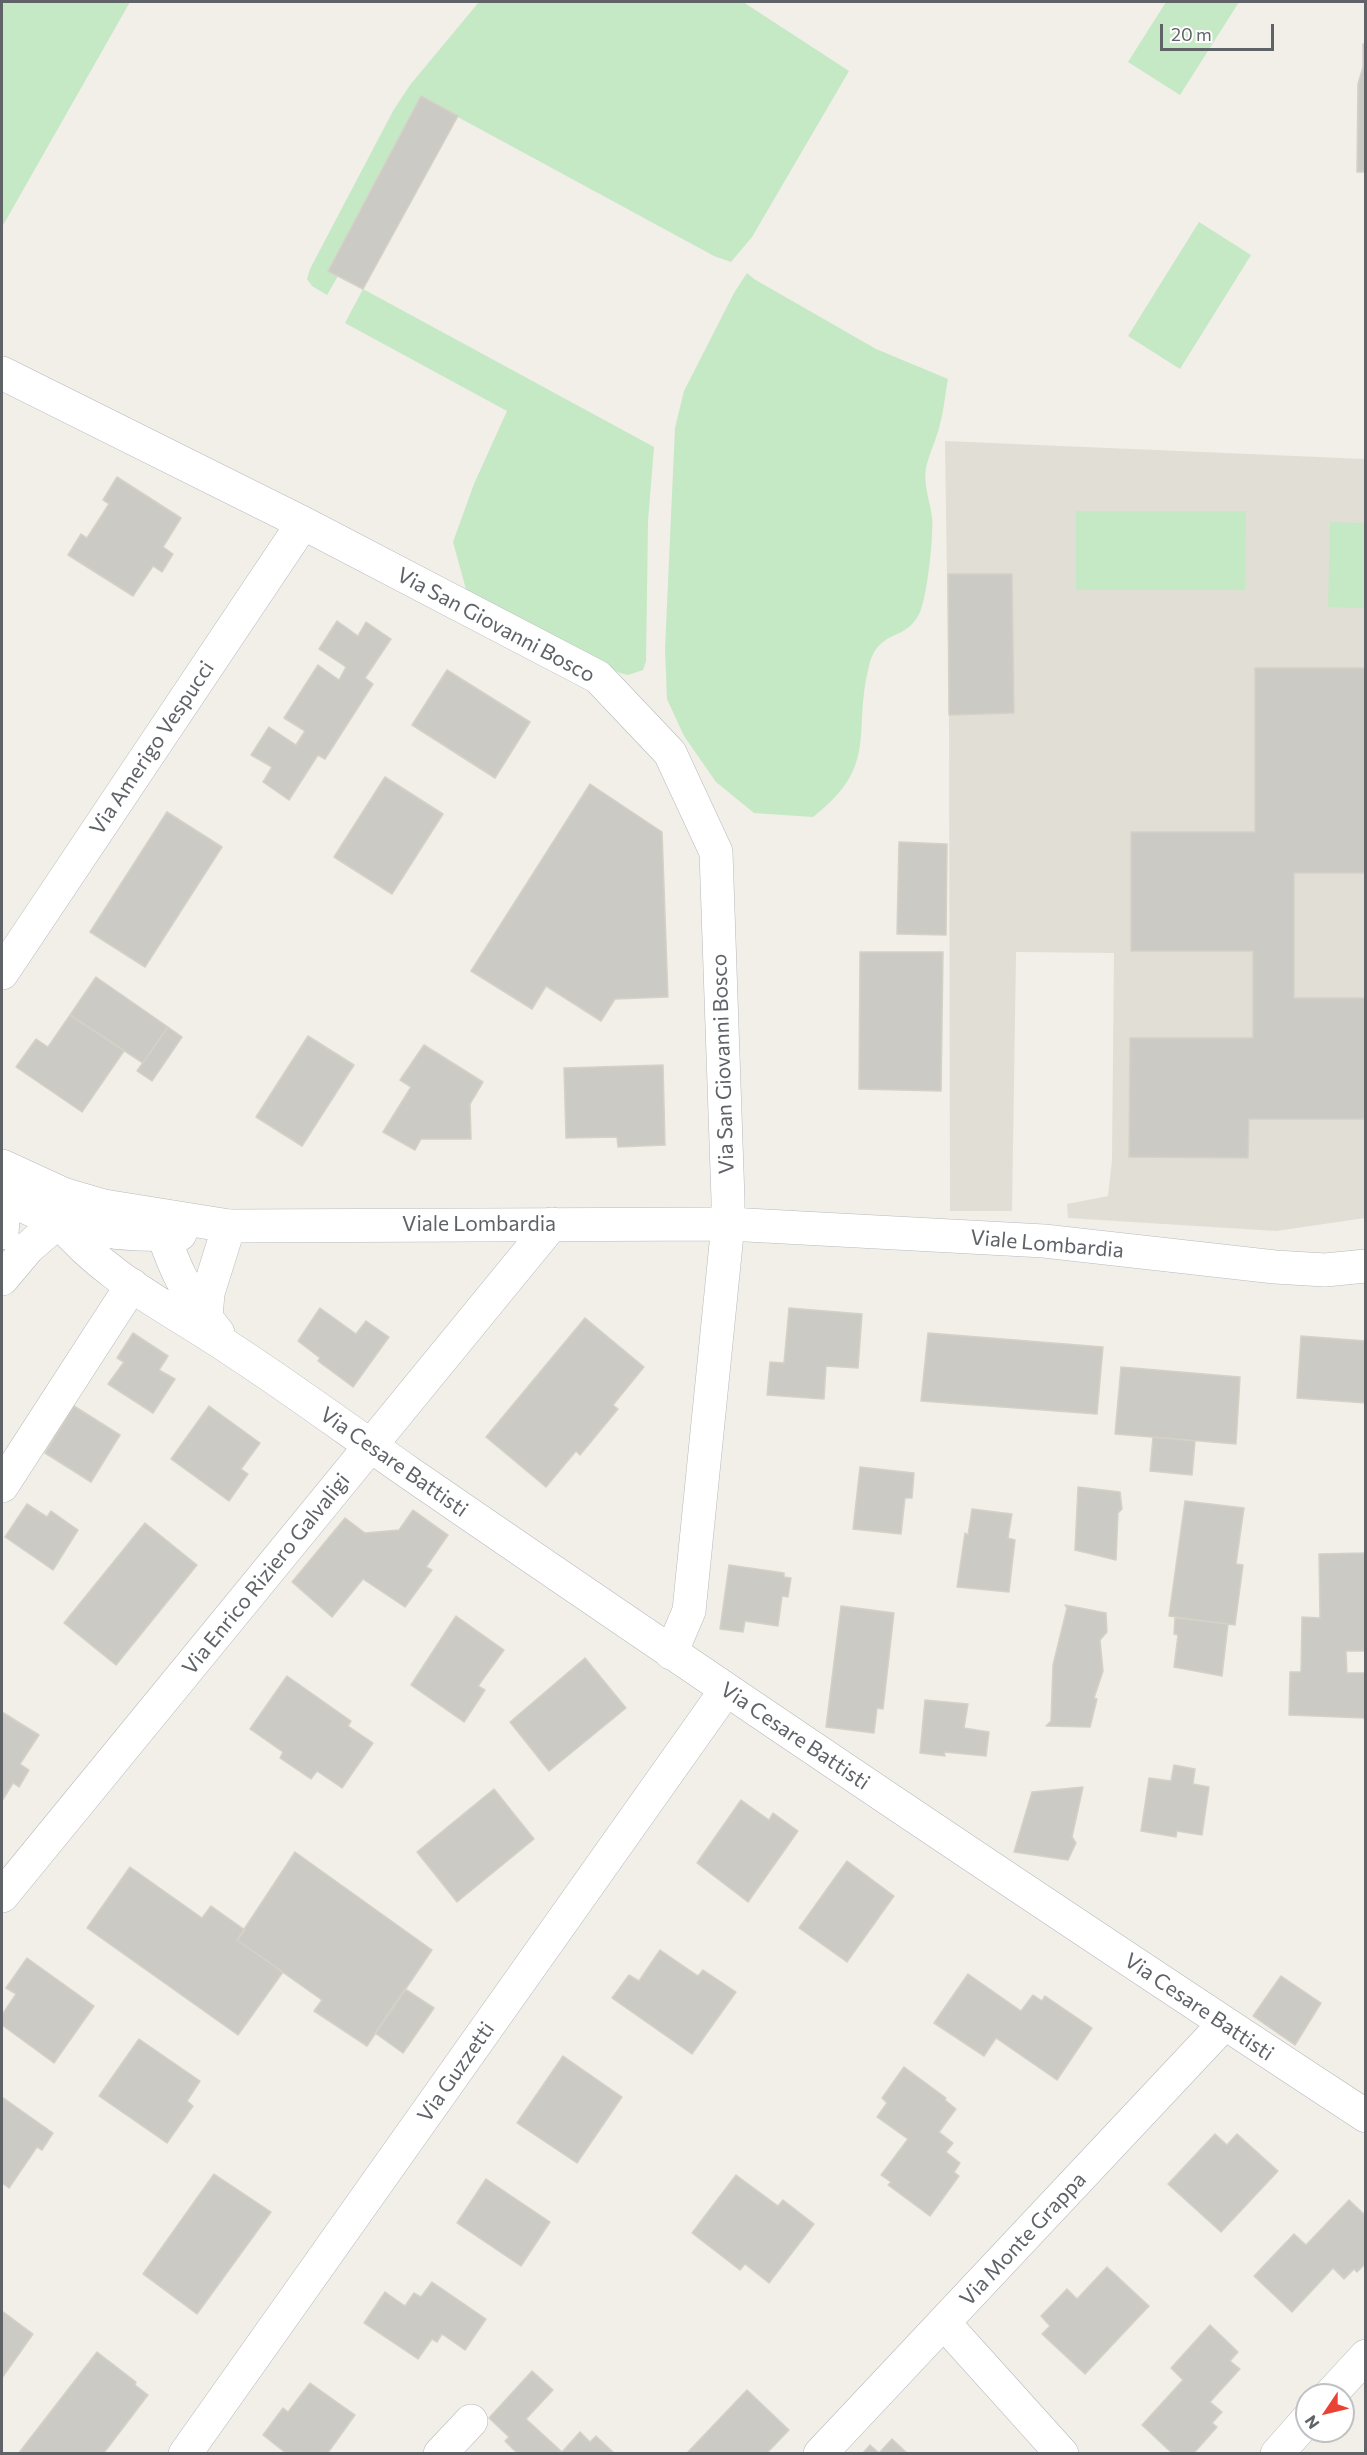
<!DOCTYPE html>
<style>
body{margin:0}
#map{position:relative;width:1367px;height:2455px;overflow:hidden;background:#f1efe8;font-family:Commissioner,sans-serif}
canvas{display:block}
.frame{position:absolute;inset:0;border:3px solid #5f6368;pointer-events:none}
.north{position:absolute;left:1295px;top:2383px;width:60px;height:60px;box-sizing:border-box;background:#fff;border:2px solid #bfc1c3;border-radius:50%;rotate:235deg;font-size:16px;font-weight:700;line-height:24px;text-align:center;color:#5f6368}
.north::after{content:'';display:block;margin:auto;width:21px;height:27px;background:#ea4335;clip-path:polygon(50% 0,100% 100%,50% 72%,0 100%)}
.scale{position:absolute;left:1160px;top:24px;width:114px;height:27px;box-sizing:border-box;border:3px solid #5f6368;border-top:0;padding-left:8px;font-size:18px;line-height:21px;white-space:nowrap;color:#5f6368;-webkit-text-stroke:4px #fff;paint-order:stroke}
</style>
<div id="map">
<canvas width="1367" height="2455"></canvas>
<div class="frame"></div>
<div class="north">N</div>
<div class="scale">20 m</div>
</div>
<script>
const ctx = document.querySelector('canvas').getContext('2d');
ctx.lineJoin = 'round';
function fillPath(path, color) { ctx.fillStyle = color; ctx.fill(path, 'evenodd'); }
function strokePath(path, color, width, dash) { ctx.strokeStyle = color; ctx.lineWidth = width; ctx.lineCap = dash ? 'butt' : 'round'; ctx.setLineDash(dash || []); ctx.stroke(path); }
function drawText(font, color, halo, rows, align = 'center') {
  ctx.font = font + ' Commissioner,sans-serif'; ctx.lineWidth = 5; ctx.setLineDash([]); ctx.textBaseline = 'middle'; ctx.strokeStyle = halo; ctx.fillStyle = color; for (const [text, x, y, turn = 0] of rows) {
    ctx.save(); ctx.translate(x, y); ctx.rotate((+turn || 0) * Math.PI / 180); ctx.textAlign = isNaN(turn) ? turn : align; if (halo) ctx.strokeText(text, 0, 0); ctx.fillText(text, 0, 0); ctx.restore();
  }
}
fillPath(new Path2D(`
 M945,441l420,18v759l-89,13 -208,-13 -1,-14 41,-8 4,-36 2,-207 -98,-1 -4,259h-62l-1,-496z`), '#e1ded6');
fillPath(new Path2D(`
 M2,2h128l-128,225z
 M479,2h264l106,69 -97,166 -21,25 -17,-6 -293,-159 -93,173 10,6 -11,19 -15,-9 -5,-7 3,-10 83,-158 17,-26z
 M1166,2h73l-59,93 -52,-33z
 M1199,222l52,33 -71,114 -52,-33z
 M747,273l7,6 122,70 72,30c-3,15 -4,31 -8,45 -3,15 -11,29 -14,44 -3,16 4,33 6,49 2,18 -5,80 -12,95 -14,31 -41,15 -51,54 -17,67 11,99 -56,151l-59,-4 -38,-31 -32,-46 -17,-37 -2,-50 10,-221 9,-37 50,-98z
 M363,289l291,158 -6,74 -2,140 -3,9 -15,5 -8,-2 -153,-80 -14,-51 21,-58 33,-73 -162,-88z
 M1076,511h170l-1,79h-169z
 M1330,522l35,1v85l-37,-1z`), '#c5e8c5');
const building = new Path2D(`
 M1363,44h3v128h-9l1,-88 5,-17z
 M421,96l37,20 -95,173 -35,-18z
 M117,477l64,41 -18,29 10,7 -11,18 -9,-6 -20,30 -65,-41 13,-21 6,4 22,-34 -6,-4z
 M948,574h64l2,139 -65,2z
 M337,621l21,15 8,-14 25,17 -26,39 8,6 -48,75 -7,-4 -29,45 -26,-18 9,-15 -21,-12 18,-28 27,18 9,-14 -21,-13 34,-53 21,15 7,-13 -27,-18z
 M1255,668h111v205h-72v125h72v121h-117l-1,39 -119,-1 1,-119h123v-87h-122v-119h124z
 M447,670l83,52 -35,56 -83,-53z
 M385,777l58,37 -51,80 -58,-37z
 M590,784l72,48 6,165 -53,2 -14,22 -55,-35 -14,23 -61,-38z
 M167,812l55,35 -77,120 -55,-35z
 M899,842l48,2 -1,91 -49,-1z
 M860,952h83l-2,139 -82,-2z
 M96,977l72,50 -25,36 -73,-48z
 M70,1015l54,36 -42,61 -66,-45 20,-28 12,8z
 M168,1027l14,10 -30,44 -15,-10z
 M308,1036l46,29 -52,81 -46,-29z
 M424,1045l59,37 -13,22 1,35h-50l-6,11 -32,-18 28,-45 -11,-7z
 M663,1065l2,80 -47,2 -1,-10 -51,1 -2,-70z
 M320,1308l36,26 10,-13 23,16 -36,50 -35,-26 2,-3 -22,-17z
 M789,1308l73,6 -4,54 -32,-2 -2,33 -57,-4 3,-33 14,1z
 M585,1318l59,49 -31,38 5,4 -38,46 -4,-4 -30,36 -60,-50z
 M133,1333l35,23 -9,14 16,9 -22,34 -45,-29 16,-22 -7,-4z
 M928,1333l175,14 -6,67 -176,-13z
 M1301,1336l65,5v62l-69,-5z
 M1121,1367l119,10 -4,67 -121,-10z
 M74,1406l46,29 -29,47 -46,-29z
 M209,1406l51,37 -19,26 7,5 -19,27 -58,-42z
 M1153,1437l42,4 -3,34 -42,-4z
 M860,1467l54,6 -2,25h-7l-4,36 -48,-5z
 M1078,1487l42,5 2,17 -4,4 -2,47 -41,-10z
 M1185,1501l59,7 -8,56 7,1 -8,60 -66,-9z
 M27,1504l20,13 4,-6 27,19 -25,40 -48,-33z
 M972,1509l40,5 -4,24 7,2 -6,52 -52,-5 8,-54 3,2z
 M413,1510l35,25 -22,32 6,3 -27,37 -42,-28 -31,38 -40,-35 53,-64 20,15 34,-3z
 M145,1523l52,42 -81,100 -52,-42z
 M1366,1553v98h-20l1,22h19v50l-2,-5 -75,-3 1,-43h11l1,-55 18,1 -1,-64z
 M729,1565l55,8v4l7,1 -3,19 -6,-1 -4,30 -33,-5 -2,11 -23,-3z
 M1065,1605l41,8 1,19 -7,8 3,31 -9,27 3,1 -7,28 -44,-1 5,-5 2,-56 14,-57z
 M841,1606l53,7 -11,96 -6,-1 -3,25 -48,-6z
 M456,1616l48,34 -26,36 7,4 -21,32 -53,-37z
 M1175,1618l53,6 -6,52 -48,-9 4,-32 -4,-1z
 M585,1658l41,50 -77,63 -39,-49z
 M287,1676l64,45 -3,5 25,17 -31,45 -25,-17 -6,8 -31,-21 3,-6 -33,-23z
 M925,1700l43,4 -4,24 25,4 -3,24 -42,-4 1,4 -25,-3z
 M2,1712l37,23 -19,29 9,6 -10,17 -6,-4 -11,18z
 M1174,1765l21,4 -2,15 16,3 -7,48 -25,-4 -1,6 -35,-6 8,-53 22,3z
 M1083,1787l-11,50 4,6 -8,17 -54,-8 18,-60z
 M494,1789l40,50 -77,63 -40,-50z
 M741,1800l28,20 4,-7 25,18 -50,71 -51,-39z
 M295,1852l137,98 -65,96 -53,-35 8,-11 -85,-60z
 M847,1861l47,35 -47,66 -48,-34z
 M130,1867l72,51 9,-12 34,24 -8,10 46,32 -45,63 -151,-107z
 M660,1950l38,26 5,-6 33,22 -44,62 -80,-56 17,-23 10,6z
 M27,1958l67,48 -40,57 -52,-38v-10l14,-21 -10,-6z
 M968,1974l53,37 12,-16 9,6 3,-5 47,32 -35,52 -61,-42 -12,18 -50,-33z
 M1281,1976l40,27 -26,42 -42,-29z
 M405,1989l29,19 -31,45 -28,-20z
 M139,2039l61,42 -13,20 6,5 -26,37 -68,-47z
 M563,2056l59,41 -45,66 -60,-40z
 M904,2067l42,31 -1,2 11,9 -17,23 14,11 -7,9 14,11 -6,9 5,4 -29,40 -42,-31 3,-3 -10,-7 27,-36 -31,-22 10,-14 -5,-5z
 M2,2097l51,36 -11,17 -5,-3 -28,41 -7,-5z
 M1215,2134l12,11 10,-11 41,37 -57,61 -53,-48z
 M214,2174l57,38 -74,102 -54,-40z
 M736,2175l42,31 5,-6 31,24 -45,59 -24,-19 -5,6 -48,-37z
 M486,2179l64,43 -29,44 -64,-43z
 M1349,2200l17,16v47l-9,9 -3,-3 -10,10 -11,-11 -41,44 -38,-36 40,-42 12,11z
 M1107,2267l42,39 -64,68 -43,-40 8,-8 -9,-10 26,-27 10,10z
 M432,2282l54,37 -21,31 -23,-16 -5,8 -5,-3 -14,20 -54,-36 21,-31 20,14 9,-13 7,4z
 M2,2311l31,23 -31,44z
 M1210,2325l28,27 -8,9 10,8 -30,33 12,10 -10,11 5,4 -24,27h-20l-31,-29 41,-45 -12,-12z
 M97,2352l39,30 -1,3 13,10 -45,59h-85z
 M532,2371l21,19 -27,29 36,33 18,-20 10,10 6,-6 19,18h-97l-13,-13 4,-4 -20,-19z
 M310,2383l45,32 -28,39h-40l-24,-19 20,-27 5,4z
 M747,2390l42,40 -23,24h-80z
 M892,2439l16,15h-46l8,-9 9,8z`);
fillPath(building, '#cccac5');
strokePath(building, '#d6d1c6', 1.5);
const street = new Path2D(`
 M2,373l301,150 295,154 72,76 46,99 12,348v24l-39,387 -18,42
 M2,973l301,-450
 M157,1216c16,49 27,76 61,117
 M2,1233l3,-38
 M2,1279l26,-31 31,-27c46,57 113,88 172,128 60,39 118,82 177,123 317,218 636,433 958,644
 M206,1318l2,-25 21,-67
 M2,1486l130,-201
 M2,1896l550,-672
 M944,2323l118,131
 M1330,2395l36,-39
 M185,2454l541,-764
 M440,2454l31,-33
 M820,2454l404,-430
 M1277,2454l30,-34`);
const secondary = new Path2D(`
 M2,1166l61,28 41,12 125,20 499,-2 316,17 231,26 50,3 41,-4
 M2,1193c53,36 115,44 178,41`);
strokePath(street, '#b5b8bc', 34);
strokePath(secondary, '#b6babf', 34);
strokePath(street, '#fff', 33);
strokePath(secondary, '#fff', 33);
drawText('21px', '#5f6368', '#fff', [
 ["Via San Giovanni Bosco",496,625,28],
 ["Via Amerigo Vespucci",152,748,-56],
 ["Via San Giovanni Bosco",723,1064,-92],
 ["Viale Lombardia",479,1224],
 ["Viale Lombardia",1047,1244,5],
 ["Via Cesare Battisti",394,1462,35],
 ["Via Enrico Riziero Galvaligi",266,1574,-51],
 ["Via Cesare Battisti",795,1736,34],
 ["Via Cesare Battisti",1199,2007,34],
 ["Via Guzzetti",456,2072,-55],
 ["Via Monte Grappa",1023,2239,-47]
]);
</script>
